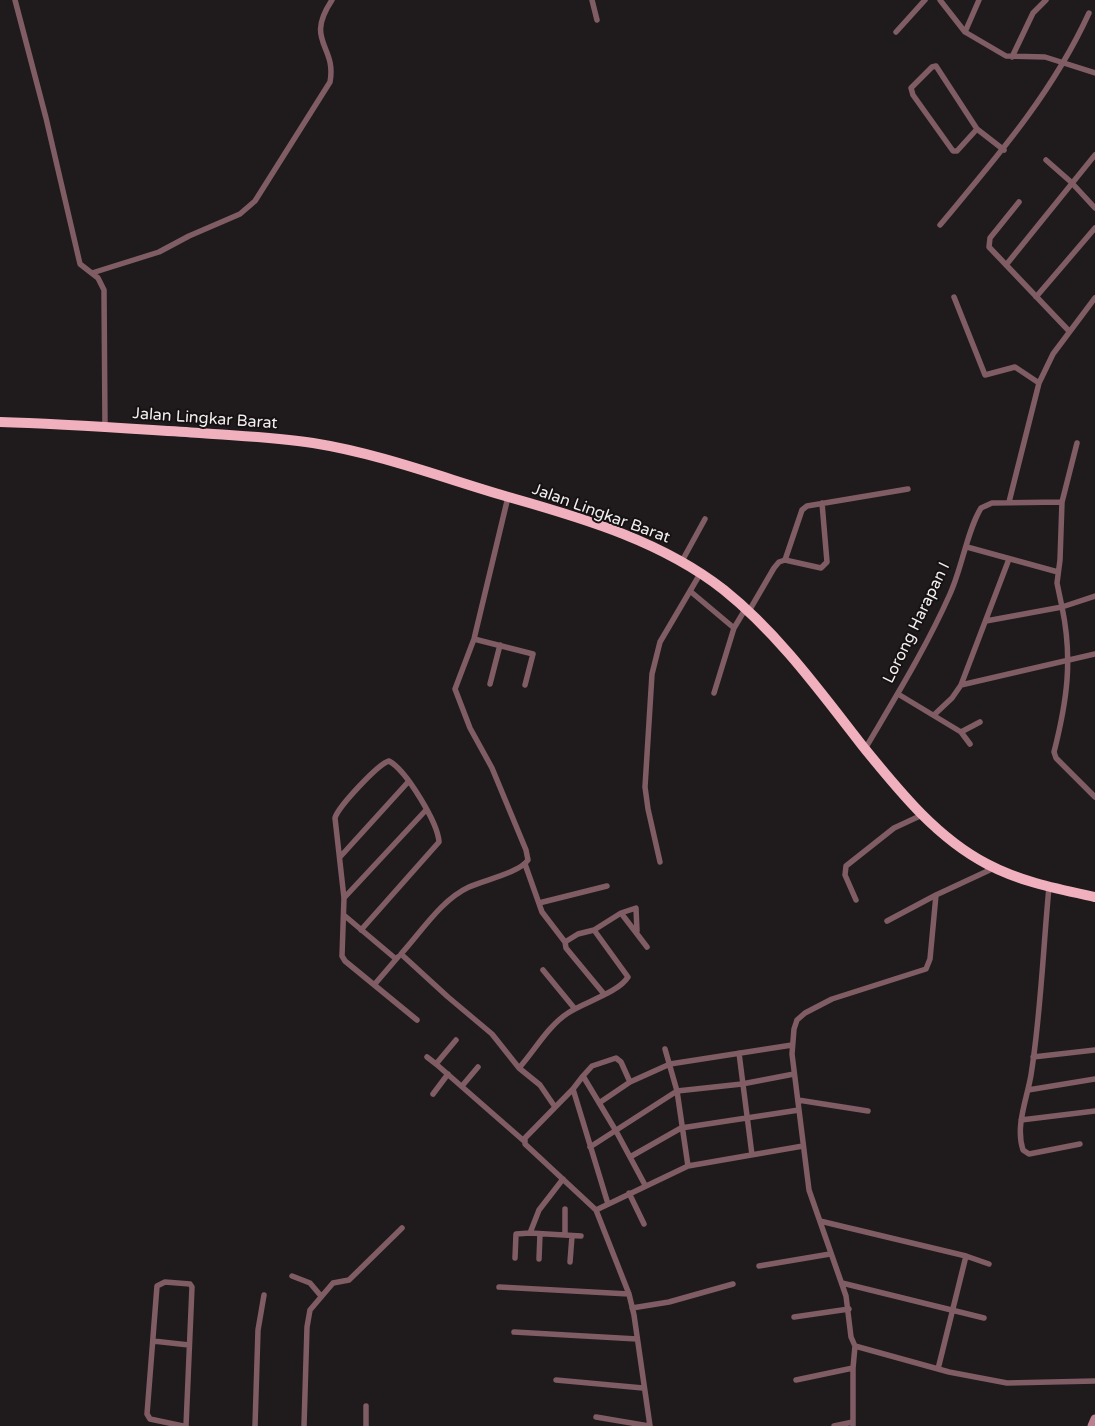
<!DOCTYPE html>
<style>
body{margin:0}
canvas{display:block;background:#1f1a1b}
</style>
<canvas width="1095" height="1426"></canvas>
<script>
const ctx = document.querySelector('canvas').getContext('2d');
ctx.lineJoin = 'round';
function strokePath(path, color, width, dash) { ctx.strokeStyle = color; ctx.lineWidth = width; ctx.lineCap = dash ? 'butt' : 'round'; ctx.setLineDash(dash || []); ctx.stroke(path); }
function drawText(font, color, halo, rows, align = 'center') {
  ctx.font = font + ' "Varela Round",sans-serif'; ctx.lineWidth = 4; ctx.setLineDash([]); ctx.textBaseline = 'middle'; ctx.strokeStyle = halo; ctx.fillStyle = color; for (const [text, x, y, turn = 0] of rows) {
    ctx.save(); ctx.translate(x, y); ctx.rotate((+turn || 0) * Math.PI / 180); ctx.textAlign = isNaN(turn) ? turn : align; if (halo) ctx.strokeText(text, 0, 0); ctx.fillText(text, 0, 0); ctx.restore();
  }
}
strokePath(new Path2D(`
 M15,0l31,118 34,146 18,14 6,12 1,137
 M592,0l5,20
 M940,0l25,32 41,24 39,1 50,16
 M896,32l29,-32
 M965,32l14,-32
 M1012,57l21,-44 13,-13
 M977,129l-20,22h-4l-40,-56 -2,-7 21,-21 4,-1 41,63 27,21
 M1046,160l25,22 24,26
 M1019,202l-29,36 -1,9 80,84
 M940,225c56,-67 112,-131 149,-212
 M1006,265l89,-110
 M92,273l67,-21 30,-16 51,-22 15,-13 75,-119c7,-37 -26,-40 2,-82
 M954,297l31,78 30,-8 24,16
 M1036,297l59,-69
 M508,497l-34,142 -19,50 15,39 22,40 34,82 2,10c-9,13 -44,20 -59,27 -28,13 -47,44 -68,67l47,43 44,37 27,34 21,17 15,22
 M1009,502l30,-119 14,-29 42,-56
 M967,547l91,25
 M785,560l36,8 6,-6 -5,-59
 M682,561l23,-42
 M690,591l44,37 12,-20
 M1095,596l-33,11c11,52 5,94 -8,145l2,6 39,39
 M749,611l25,-43 5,-6 6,-2 17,-50 5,-4 101,-17
 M986,621l76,-14 -5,-24 3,-23 2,-58
 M474,639l59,15 -8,31
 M490,684l10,-39
 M961,685l134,-31
 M714,693l20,-65
 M898,694l63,38 9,12
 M935,714l17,-16 9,-13 48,-126
 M961,732l19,-10
 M865,749c30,-51 61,-101 85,-155 12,-26 17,-63 31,-86l11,-5 70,-1 15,-59
 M340,857l69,-76
 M660,862l-12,-53 -3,-22 7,-113 8,-32 40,-68
 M525,864l17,48 23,30
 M1049,887c-6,62 -8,126 -18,188 -4,24 -16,51 -8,75l6,4 51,-10
 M344,898l82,-88
 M856,900l-11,-25 1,-9 48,-38 28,-13
 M539,903l68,-17
 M621,913l15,-5 1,23
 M345,916l51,43
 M887,921l49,-26
 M361,930l78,-88c-1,-19 -33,-72 -50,-81 -11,3 -51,46 -54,57l9,80 -2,58 3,5 72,59
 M594,930l27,-17 26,34
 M543,970l32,39
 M374,985l24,-28
 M456,1040l-20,24 88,77
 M665,1049l12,42 11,75
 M739,1053l13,102
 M427,1057l9,7
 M1033,1057l62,-7
 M519,1068c16,-18 29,-42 49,-55 16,-11 50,-20 60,-36l-34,-47 -16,4 -13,8 1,6 38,46
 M583,1076l9,-10 24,-8 5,4 9,20
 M462,1086l16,-19
 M573,1089l35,115
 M1028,1090l67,-11
 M433,1094l15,-20
 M798,1100l70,11
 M599,1103l31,-21 40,-18 122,-19
 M1021,1120l74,-9
 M590,1147l87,-56 65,-7 52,-10
 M630,1157l51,-29 118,-18
 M563,1179l-24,31 -9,23 51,3
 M645,1185l-29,-54 -33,-55 -10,13 -48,49v6l71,66 33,84 5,21 16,111
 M629,1193l15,31
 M596,1210l92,-44 115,-20
 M820,1221l146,35 -28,113
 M565,1235v-26
 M966,1256l23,8
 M515,1258l1,-24 14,-1
 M539,1259l1,-25
 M570,1262l2,-26
 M759,1266l71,-12
 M292,1276l18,7 11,13
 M842,1283l142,35
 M499,1287l130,7
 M632,1308l37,-6 64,-18
 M794,1317l55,-8
 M514,1332l123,7
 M153,1341l36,4
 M855,1346l94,26 58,11 88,-2
 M556,1380l87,8
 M796,1380l57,-12
 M366,1406v20
 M596,1417l53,9
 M183,1426l-33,-7 -3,-5 10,-128 8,-4 25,2 2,3 -6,139
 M255,1426l3,-96 6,-35
 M304,1426l3,-99 3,-17 23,-27 16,-3 53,-52
 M834,1426l19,-4
 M853,1426v-58l2,-22 -4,-9 -5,-41 -37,-106 -17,-136 2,-25 3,-9 8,-7 27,-14 94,-30 4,-10 6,-64 58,-27`), '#805c64', 5.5);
strokePath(new Path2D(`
 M1092,1426l3,-7`), '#ba808e', 9);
strokePath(new Path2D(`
 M0,422c67,2 134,7 200,11 38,3 76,4 113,10 69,11 133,36 199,55 74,21 151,44 212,92 55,44 98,104 141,159 35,43 72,89 122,115 34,18 71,25 108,33`), '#f0b0be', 10);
drawText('16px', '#f1eeee', '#161112', [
 ["Jalan Lingkar Barat",205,419,4],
 ["Jalan Lingkar Barat",601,514,20],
 ["Lorong Harapan I",917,623,-64]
]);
</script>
